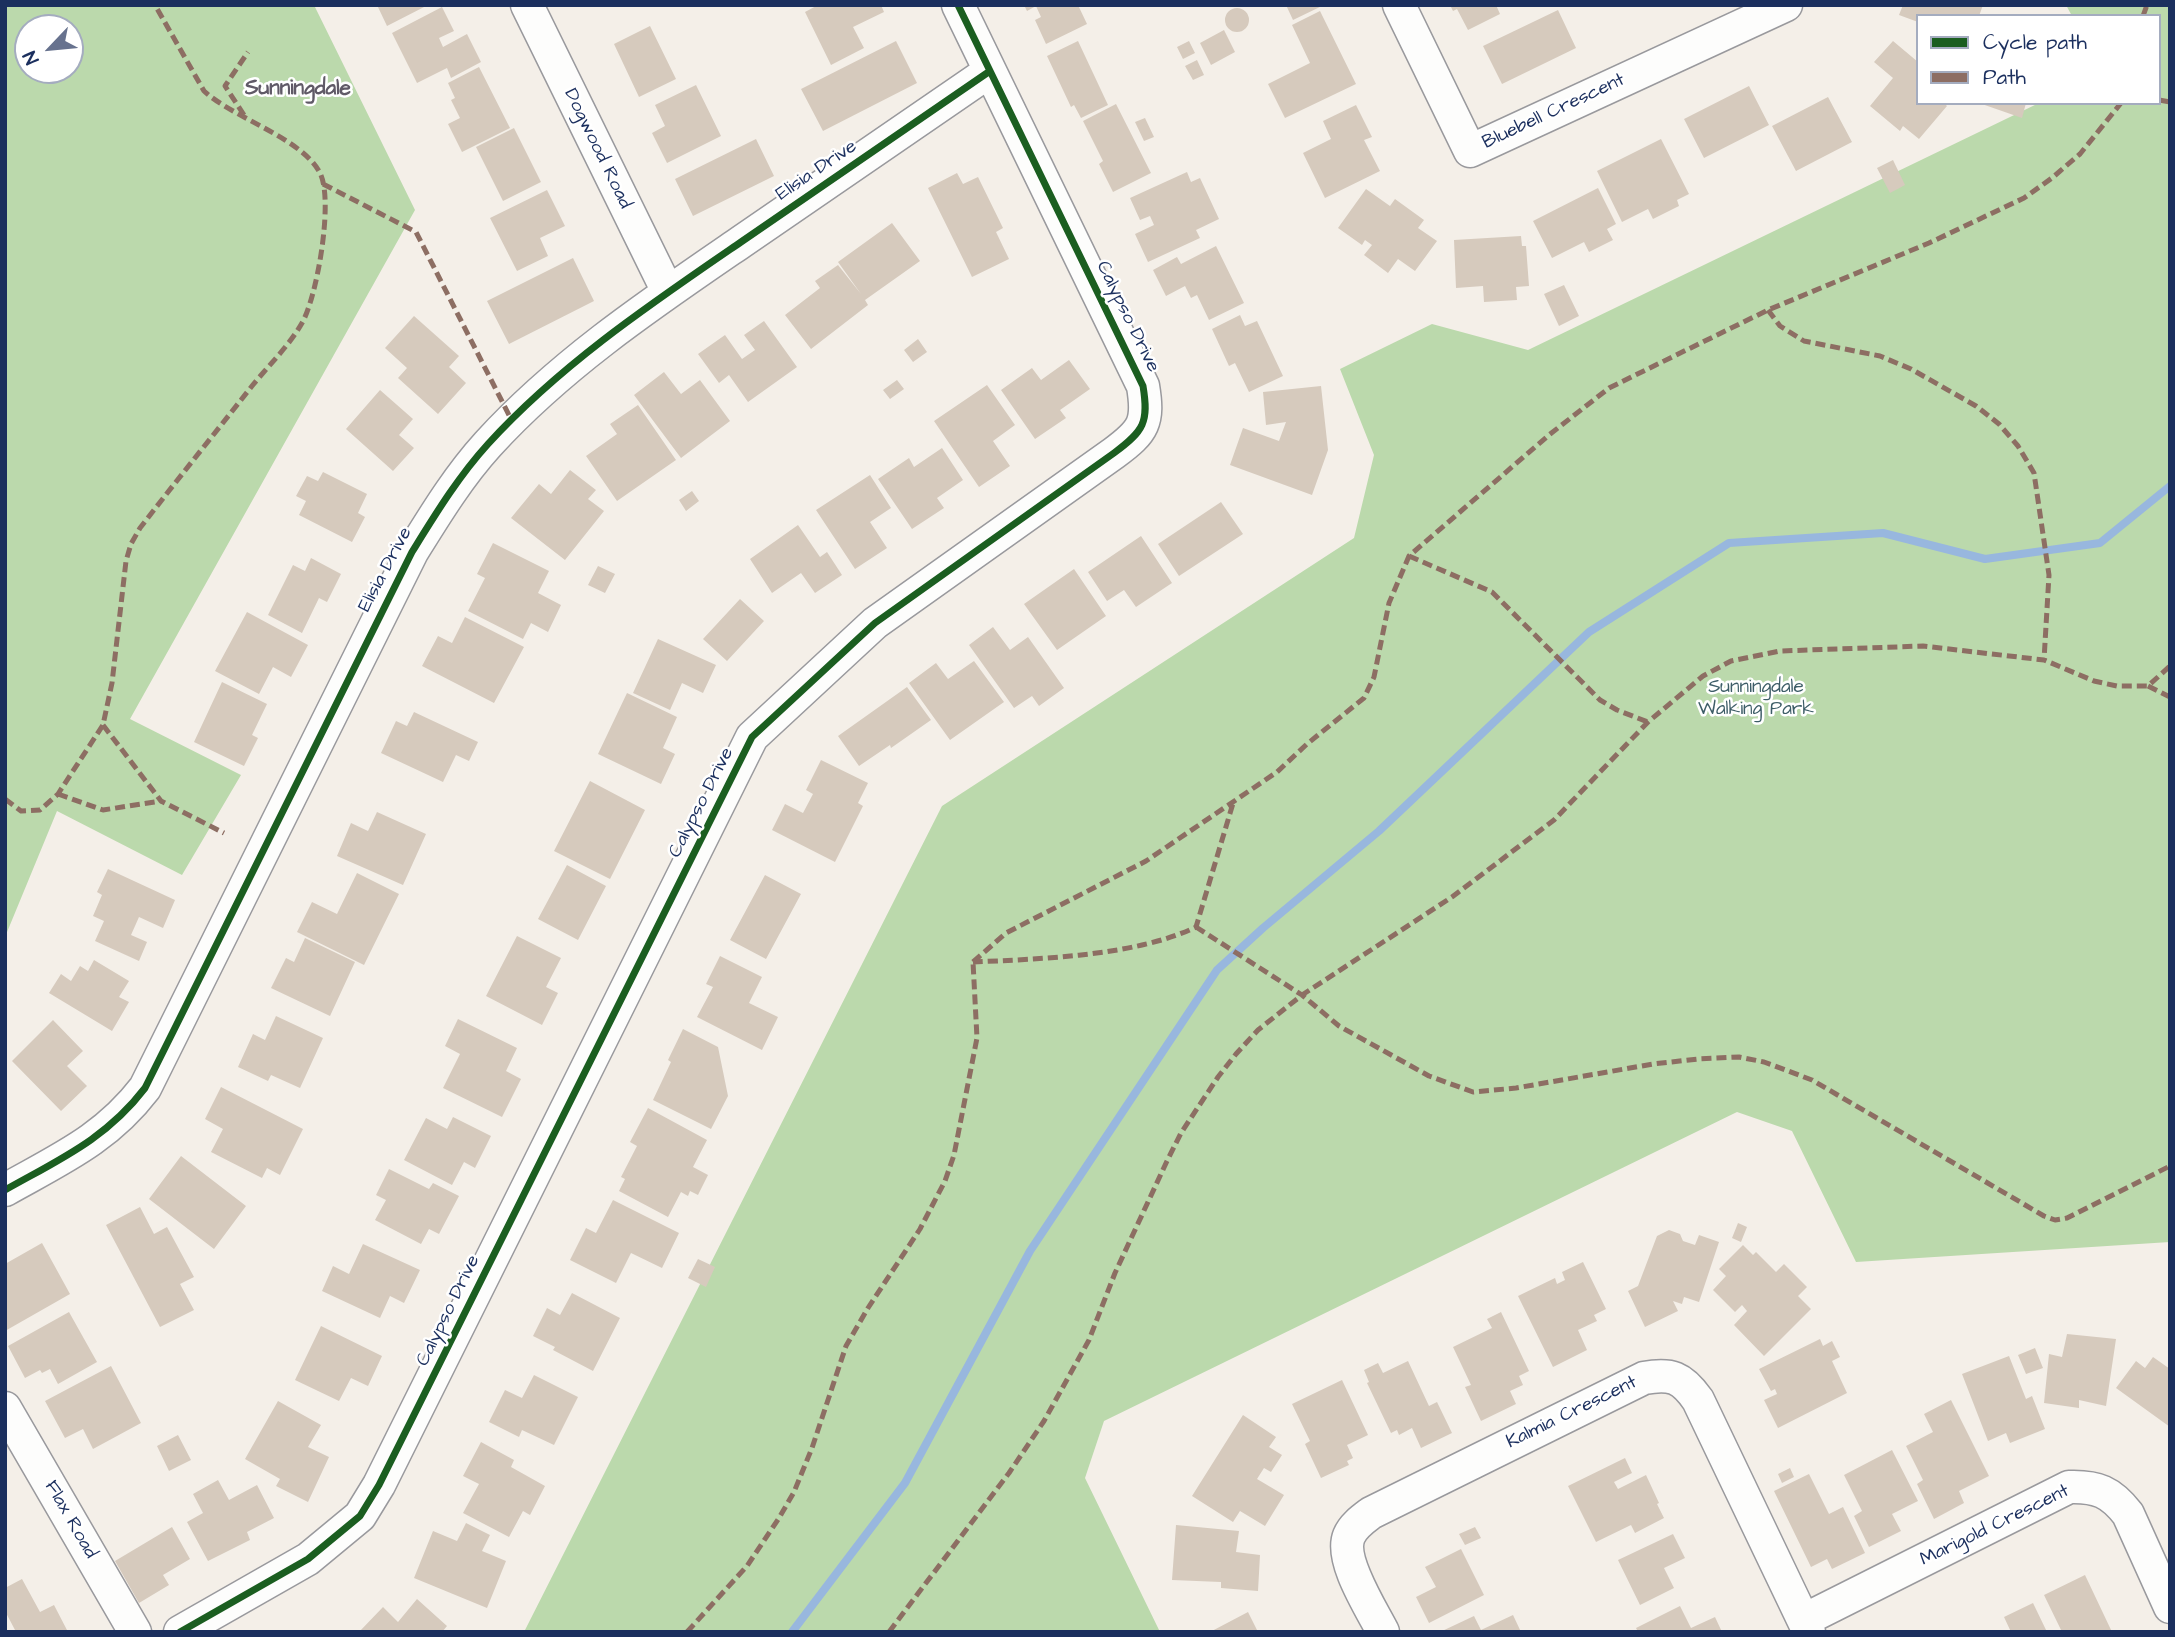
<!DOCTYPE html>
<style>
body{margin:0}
#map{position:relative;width:2175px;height:1637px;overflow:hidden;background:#f4efe8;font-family:"Architects Daughter",sans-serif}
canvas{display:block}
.frame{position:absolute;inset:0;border:7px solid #1b2f5e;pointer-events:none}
.legend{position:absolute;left:1916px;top:14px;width:245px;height:91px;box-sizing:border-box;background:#fff;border:2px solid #a4acbf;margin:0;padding:9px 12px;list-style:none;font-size:21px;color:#1b2f5e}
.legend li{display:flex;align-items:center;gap:14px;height:35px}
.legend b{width:35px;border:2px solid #a4acbf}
.north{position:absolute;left:14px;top:14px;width:70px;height:70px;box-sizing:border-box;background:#fff;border:2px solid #a4acbf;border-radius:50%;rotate:244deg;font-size:19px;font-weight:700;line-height:28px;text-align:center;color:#1b2f5e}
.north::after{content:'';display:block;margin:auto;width:24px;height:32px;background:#67728e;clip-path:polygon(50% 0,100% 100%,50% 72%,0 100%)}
</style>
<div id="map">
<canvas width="2175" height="1637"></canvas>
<div class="frame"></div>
<ul class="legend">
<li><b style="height:9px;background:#1b5e20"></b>Cycle path</li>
<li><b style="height:9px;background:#8d6e63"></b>Path</li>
</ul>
<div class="north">N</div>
</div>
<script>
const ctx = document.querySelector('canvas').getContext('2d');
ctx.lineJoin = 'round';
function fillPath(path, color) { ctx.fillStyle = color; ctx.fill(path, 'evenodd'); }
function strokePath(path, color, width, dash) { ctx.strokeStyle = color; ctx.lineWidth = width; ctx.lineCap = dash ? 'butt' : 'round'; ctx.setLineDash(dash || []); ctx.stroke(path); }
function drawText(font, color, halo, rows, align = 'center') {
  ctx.font = font + ' "Architects Daughter",sans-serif'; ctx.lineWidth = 5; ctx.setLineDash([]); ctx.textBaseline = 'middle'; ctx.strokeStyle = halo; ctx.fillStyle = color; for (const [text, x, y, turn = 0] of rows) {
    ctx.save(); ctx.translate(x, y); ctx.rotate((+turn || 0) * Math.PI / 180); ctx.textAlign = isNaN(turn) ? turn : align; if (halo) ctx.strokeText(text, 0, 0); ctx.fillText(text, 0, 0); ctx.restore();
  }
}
fillPath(new Path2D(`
 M5,5h309l101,205 -285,509 111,56 -59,100 -125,-64 -52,126zM70,28v42h-42v-42z
 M2066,5h104v1237l-314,20 -64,-131 -55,-19 -633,309 -19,57 75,154h-636l418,-826 412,-268 20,-83 -34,-86 92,-45 96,26 511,-247h120v-87h-87z`), '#bbd9ac');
strokePath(new Path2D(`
 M792,1632l113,-149 125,-232 187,-281 46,-42 116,-97 210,-199 140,-89 154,-10 102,26 115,-16 70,-57`), '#98b7de', 8);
fillPath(new Path2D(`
 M377,5h51l-41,21z
 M818,5h63l3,7 -31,15 11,21 -33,17 -26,-53z
 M1024,5h54l9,19 -41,20 -11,-24 6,-3 -5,-11 -9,5z
 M1286,5h38l-31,15z
 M1450,5h46l4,9 -32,16 -11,-21 -4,2z
 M1903,5h80l-4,11h-61v6l-19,-7z
 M442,7l12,24 -15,7 4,9 24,-13 14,28 -30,16 -4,-10 -30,15 -25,-50z
 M1225 20a12 12 0 1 1 24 0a12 12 0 1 1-24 0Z
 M1558,10l18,38 -74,36 -19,-38z
 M1320,11l36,73 -71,34 -17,-34 42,-21 -18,-38z
 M650,26l26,53 -37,18 -25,-53z
 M1224,30l11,22 -24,13 -11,-22z
 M896,41l21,42 -94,48 -22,-42z
 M1078,41l30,64 -27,13 -7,-13 -3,2 -24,-51z
 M1189,41l6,12 -12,6 -6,-12z
 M1893,41l25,21v41h26l3,3 -28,33 -16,-13 -3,5 -30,-25 23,-28 -19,-16z
 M1197,60l7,15 -11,5 -8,-14z
 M479,67l31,61 -48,24 -14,-28 12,-6 -9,-18 4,-2 -7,-15z
 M696,85l25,51 -54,27 -15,-30 13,-7 -10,-21z
 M1749,86l20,39 -65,33 -20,-39z
 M1828,97l24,45 -56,29 -24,-45z
 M1979,103h47l-4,15z
 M1116,104l35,69 -38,19 -14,-28 4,-3 -20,-40z
 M1356,105l16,32 -8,3 16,31 -55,27 -22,-45 28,-14 -8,-18z
 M1145,118l9,19 -10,4 -9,-19z
 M514,128l27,54 -38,19 -27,-54z
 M756,139l18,37 -81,40 -18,-37z
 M1661,139l28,55 -12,6 2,6 -26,13 -5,-10 -26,13 -25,-51z
 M1893,160l12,25 -15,8 -13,-25z
 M1187,172l4,10 9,-4 19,41 -23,11 4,8 -52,24 -13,-28 19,-9 -4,-9 -10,4 -10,-22z
 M957,173l6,11 15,-7 25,51 -7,4 13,27 -37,18 -44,-89z
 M1598,188l18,36 -9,5 6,11 -24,12 -5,-10 -32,16 -19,-37z
 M1366,189l24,17 5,-7 29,21 -6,8 19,13 -22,30 -17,-12 -10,14 -24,-18 8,-10 -7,-5 -3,5 -24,-17z
 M547,190l18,36 -25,12 8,18 -31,15 -27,-53z
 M892,223l28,38 -55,39 3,5 -57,44 -26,-34 35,-27 -5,-7 23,-16 23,29 -23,-32z
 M1521,236l1,10h4l3,40 -13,1 1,13 -33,2 -1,-16 -27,2 -2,-48z
 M1216,246l28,57 -35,17 -12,-25 -6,3 -6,-12 -19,10 -13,-26 24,-13 4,7z
 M573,258l21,43 -85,43 -22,-43z
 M1564,285l15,31 -20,10 -15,-32z
 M1240,315l5,11 12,-5 26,55 -34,16 -14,-29 -6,3 -17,-37z
 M414,316l45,40 -10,11 17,16 -28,31 -40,-36 9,-10 -22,-20z
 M764,321l33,46 -49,35 -19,-27 -10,8 -21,-29 27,-19 17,24 13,-9 -11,-15z
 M918,339l9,13 -14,10 -9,-12z
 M1069,360l21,29 -30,21 6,8 -31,21 -34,-49 31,-22 9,12z
 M664,372l17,22 19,-14 30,41 -49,37 -47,-63z
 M897,380l7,9 -14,10 -7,-9z
 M987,385l28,40 -22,16 17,25 -31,21 -45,-66z
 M1321,386l7,64 -16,45 -82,-30 13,-37 36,13 7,-19 -20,3 -3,-33z
 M380,390l33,29 -14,16 15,13 -21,23 -47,-42z
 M638,405l38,55 -59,41 -31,-45 31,-22 -7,-10z
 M942,448l21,32 -26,18 7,10 -32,21 -34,-50 31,-21 5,9z
 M570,470l26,20 -8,9 16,12 -39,49 -54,-42 28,-34 12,10z
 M323,472l44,22 -9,19 7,4 -13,25 -53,-27 7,-14 -10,-5 11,-20 11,5z
 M870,475l21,33 -21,14 17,26 -32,21 -39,-59z
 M692,491l7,10 -13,10 -7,-11z
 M1221,502l22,32 -64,42 -21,-32z
 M798,525l22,32 7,-5 15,23 -27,18 -14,-20 -29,20 -22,-34z
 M1141,536l31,47 -36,24 -12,-17 -17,11 -19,-29z
 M493,543l56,28 -11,22 23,12 -13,27 -17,-9 -8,16 -55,-28 17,-33 -8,-4z
 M311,558l30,16 -14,28 -8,-4 -17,35 -34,-18 25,-50 12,6z
 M598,566l17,8 -10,19 -17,-8z
 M1074,569l32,47 -49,34 -33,-46z
 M740,599l24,22 -37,40 -24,-22z
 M247,612l61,33 -17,32 -18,-10 -14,27 -44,-23z
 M465,617l59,30 -30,56 -72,-37 16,-30 14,7z
 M993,627l17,23 18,-13 36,51 -25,18 -7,-10 -18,12 -45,-63z
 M658,639l58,26 -13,28 -21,-10 -12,27 -37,-17z
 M974,661l30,41 -54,38 -41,-57 27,-20 12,16z
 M222,682l45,22 -15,31 6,3 -14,28 -50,-24z
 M907,687l24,33 -40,28 -1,-3 -31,21 -21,-30z
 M627,693l50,24 -14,31 12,6 -14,30 -63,-30z
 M414,712l64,30 -9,19 -13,-6 -13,27 -62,-29 15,-32 11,5z
 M821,760l47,23 -10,20 5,3 -28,56 -63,-32 13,-26 18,9 10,-19 -7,-4z
 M590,781l55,29 -35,69 -56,-28z
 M377,812l49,22 -23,51 -66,-29 14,-33 17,8z
 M567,865l39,21 -28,54 -40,-21z
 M108,869l67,31 -12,28 -24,-11 -8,18 16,7 -8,19 -44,-20 9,-20 -11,-5 9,-21 -5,-3z
 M357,873l42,21 -35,71 -67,-33 15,-30 25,12z
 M765,875l36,19 -35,65 -36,-19z
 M517,936l44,22 -15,29 12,6 -16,32 -56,-29z
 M305,938l50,24 -25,54 -59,-28 15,-30 8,4z
 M720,956l42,21 -13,26 29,14 -16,33 -65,-33 16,-30 -7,-3z
 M94,960l35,21 -10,16 10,5 -17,29 -63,-38 12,-19 10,7 9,-15 8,5z
 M276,1016l47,22 -23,50 -29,-13 -3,6 -30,-14 15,-33 12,6z
 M458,1019l59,29 -11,23 15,8 -19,38 -59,-29 17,-34 -15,-8z
 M53,1020l30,31 -16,15 20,20 -26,25 -49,-50z
 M683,1029l35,18 10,49 -17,33 -58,-29 18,-38 -3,-2z
 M221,1087l82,42 -23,46 -13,-7 -5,10 -51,-26 12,-23 -18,-10z
 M648,1108l59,32 -14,27 15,8 -10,20 -8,-4 -2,5 -7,-4 -13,25 -49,-26 6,-12 -4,-2 16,-31 -7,-4z
 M453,1117l38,19 -16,32 -11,-6 -12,23 -48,-25 22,-42 21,11z
 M181,1156l65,50 -32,43 -65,-50z
 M389,1169l40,20 4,-6 26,13 -20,38 -10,-5 -8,15 -46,-24 11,-20 -10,-5z
 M613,1200l66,33 -17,35 -31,-15 -15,30 -46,-23 16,-32 10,5z
 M140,1207l14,27 13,-7 27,50 -14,7 14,26 -34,17 -54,-102z
 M1738,1223l9,4 -6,15 -9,-4z
 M1669,1230l11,4 3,7 12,4 4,-10 20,7 -20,60 -15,-5 -2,7 -9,-3 5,10 -33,16 -17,-36 10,-5 19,-50z
 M42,1243l28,51 -65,37v-67z
 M363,1244l57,26 -16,33 -14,-7 -10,22 -58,-27 11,-25 16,8z
 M1743,1245l10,10 3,-3 20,20 8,-8 23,23 -9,9 13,13 -47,47 -30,-31 13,-14 -5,-6 -7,7 -22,-22 13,-14 -7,-7z
 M698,1259l17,8 -9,20 -18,-9z
 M1583,1262l23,47 -12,6 3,6 -19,9 9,20 -34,17 -35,-71 37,-18 2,6 8,-4 -3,-8z
 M572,1293l48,25 -27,53 -40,-21 2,-3 -22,-11 14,-28 13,7z
 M69,1312l28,50 -39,22 -8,-15 -8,4 -2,-3 -15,8 -17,-32z
 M1501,1312l28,59 -10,5 4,9 -13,6 6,13 -35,17 -16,-34 6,-2 -18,-38 39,-19 -5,-9z
 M321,1326l61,30 -14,30 -17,-8 -12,23 -44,-21z
 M2067,1334l49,5 -10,67 -27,-6v8l-35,-5 5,-49 13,3z
 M1820,1339l3,7 9,-5 8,16 -8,4 15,32 -69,35 -14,-28 13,-6 -2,-5 -4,2 -12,-22z
 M2035,1348l8,20 -17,6 -8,-19z
 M2009,1356l17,43 6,-3 13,33 -35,14 -4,-10 -18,8 -26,-67z
 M2153,1357l17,12v58l-54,-39 20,-27 9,7z
 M1408,1361l21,45 8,-4 15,31 -31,15 -9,-20 -13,7 -2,-5 -6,3 -24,-50 2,-1 -5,-12 14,-7 5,10z
 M111,1366l30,57 -48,26 -10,-20 -18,9 -20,-37z
 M534,1375l44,22 -24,48 -32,-15 -3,7 -30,-15 16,-32 17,8z
 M1342,1380l26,55 -21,10 6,13 -6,3 2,4 -28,13 -16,-34 5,-3 -18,-37z
 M1951,1400l38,76 -30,15 5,12 -30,16 -17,-35 6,-4 -17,-34 27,-14 -9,-18z
 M278,1401l43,24 -13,22 21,10 -21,45 -32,-16 4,-7 -35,-20z
 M1243,1415l33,22 -7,10 13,8 -11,17 -7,-4 -7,11 27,16 -19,31 -25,-15 -7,11 -41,-26z
 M178,1435l13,25 -22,11 -12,-25z
 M481,1442l33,18 -3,7 34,19 -15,29 -7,-4 -14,26 -46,-24 16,-29 -16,-8z
 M1892,1450l26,51 -26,13 9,17 -32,16 -15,-31 8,-5 -18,-36z
 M1625,1458l7,15 -18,9 4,7 28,-14 13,28 -2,1 7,14 -29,15 -4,-8 -35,17 -28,-56z
 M1790,1468l4,9 -12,6 -4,-9z
 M1809,1474l20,40 14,-7 22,46 -33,16 -5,-10 -16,8 -37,-76z
 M218,1480l11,20 28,-15 17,33 -27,14 3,8 -42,21 -21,-39 16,-9 -10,-19z
 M466,1523l24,12 -8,16 24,10 -19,47 -73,-30 19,-47 24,10z
 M1176,1525l63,6 -3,21 24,3 -2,36 -37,-3v-6l-49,-2z
 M172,1527l18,32 -27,16 6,10 -30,18 -24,-42z
 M1475,1527l6,11 -16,7 -6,-11z
 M1673,1534l12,24 -21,10 10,20 -34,17 -22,-45z
 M1461,1549l23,46 -55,28 -13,-26 20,-10 -11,-20z
 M2085,1575l27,57h-50l-18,-37z
 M22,1579l18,33 14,-7 14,27h-56l3,-2 -10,-19v-23z
 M417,1599l30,27 -5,6h-83l24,-25 15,15z
 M2033,1603l14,29h-36l-7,-15z
 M1680,1606l11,22 24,-11 7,15h-84l-2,-4z
 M1248,1612l10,20h-48z
 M1513,1615l8,17h-81l34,-16 7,14z`), '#d6cabd');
const minor = new Path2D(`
 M527,5l141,287
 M1399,5l71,146 316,-146
 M5,1190c55,-31 101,-51 140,-102l267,-536c23,-37 46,-75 76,-108 73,-80 164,-141 253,-202 83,-57 166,-114 249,-171
 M5,1408l130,224
 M1804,1620l265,-133c28,-1 42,5 59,27l42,93
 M180,1632l128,-73 52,-43 19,-31 373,-748 123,-114 239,-170c30,-22 35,-31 29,-67l-185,-381
 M1383,1632c-11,-22 -44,-72 -34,-96 4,-10 14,-17 22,-23l273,-135c27,-5 38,-1 54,22l111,232`);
strokePath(minor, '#99999d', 35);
strokePath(minor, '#fdfdfc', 32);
strokePath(new Path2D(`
 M2143,16l4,-11
 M2159,100l11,2
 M244,115l-19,-29 23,-34
 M323,184l93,48 95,187
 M1768,310l12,16 24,15 76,15 31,13 65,37 23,18 19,22 16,27 15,102 -5,85
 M1409,556l83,36 108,108 17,10 31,12
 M2148,686l22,11
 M103,725l58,76 63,32
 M58,794l45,16 58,-9
 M5,799l16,12 19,-1 18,-16 45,-69 9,-42 14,-122 5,-17 9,-16c37,-48 75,-95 112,-142 16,-20 37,-40 50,-63 15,-26 32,-123 18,-150 -18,-35 -87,-55 -116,-82l-49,-86
 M1196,927l106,68 37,31 90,50 44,16 43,-4 137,-24 45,-5 41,-2 25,5 48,18 232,136 11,4 12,-2 103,-52
 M973,962l33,-29 140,-72 131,-89 30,-28 57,-46 10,-21 15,-74 20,-47 140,-121 60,-47 159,-78 161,-67 95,-45 28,-20 28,-24 41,-51
 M973,962c67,-3 163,-6 223,-35l38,-127
 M687,1632l60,-66 32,-48 15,-26 18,-44 34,-102 22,-38 52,-79 25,-48 9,-26 23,-117 -4,-76
 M889,1632l120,-159 35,-52 45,-81 26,-67 52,-112 14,-28 37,-56 18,-23 22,-24 44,-35 150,-98 102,-77 94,-98 55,-46 28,-15 49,-10 143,-5 121,14 50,21 23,5h31l22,-20`), '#8d6e63', 5, [10, 5]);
strokePath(new Path2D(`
 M5,1190c55,-31 101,-51 140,-102l267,-536c23,-37 46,-75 76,-108 73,-80 164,-141 253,-202 83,-57 166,-114 249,-171
 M180,1632l128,-73 52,-43 19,-31 373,-748 123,-114 239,-170c30,-22 35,-31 29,-67l-185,-381`), '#1b5e20', 7);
drawText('19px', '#1b2f5e', '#fff', [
 ["Bluebell Crescent",1554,112,-25],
 ["Dogwood Road",597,149,64],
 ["Elisia Drive",817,171,-34],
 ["Calypso Drive",1127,317,64],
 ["Elisia Drive",386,570,-62],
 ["Calypso Drive",702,803,-63],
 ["Calypso Drive",449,1311,-64],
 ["Kalmia Crescent",1572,1413,-26],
 ["Flax Road",70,1520,60],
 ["Marigold Crescent",1995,1526,-26]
]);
drawText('19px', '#3d5d67', '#fff', [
 ["Sunningdale",1756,688],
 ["Walking Park",1756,710]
]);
drawText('bold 21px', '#605a67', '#fff', [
 ["Sunningdale",298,90]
]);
</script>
